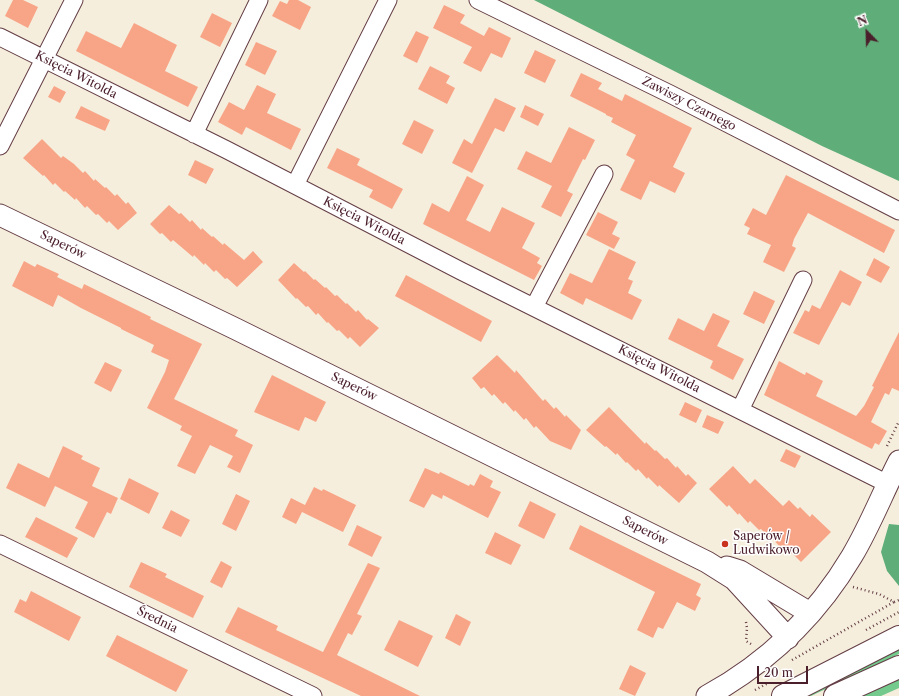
<!DOCTYPE html>
<meta charset="utf-8">
<style>
body{margin:0}
#map{position:relative;width:899px;height:696px;overflow:hidden;background:#f6eedd;font-family:"Libre Caslon Text",serif}
canvas{display:block}
.north{position:absolute;left:847px;top:12px;width:40px;height:40px;-webkit-text-stroke:3px #fff;paint-order:stroke;rotate:337deg;font-size:11px;font-weight:700;line-height:16px;text-align:center;color:#4a1f2b}
.north::after{content:'';display:block;margin:auto;width:14px;height:18px;background:#4a1f2b;clip-path:polygon(50% 0,100% 100%,50% 72%,0 100%)}
.scale{position:absolute;left:757px;top:666px;width:51px;height:18px;box-sizing:border-box;border:2px solid #4a1f2b;border-top:0;padding-left:5px;font-size:12px;line-height:14px;white-space:nowrap;color:#4a1f2b;-webkit-text-stroke:3px #fff;paint-order:stroke}
</style>
<div id="map">
<canvas width="899" height="696"></canvas>
<div class="north">N</div>
<div class="scale">20 m</div>
</div>
<script>
const ctx = document.querySelector('canvas').getContext('2d');
ctx.lineJoin = 'round';
function fillPath(path, color) { ctx.fillStyle = color; ctx.fill(path, 'evenodd'); }
function strokePath(path, color, width, dash) { ctx.strokeStyle = color; ctx.lineWidth = width; ctx.lineCap = dash ? 'butt' : 'round'; ctx.setLineDash(dash || []); ctx.stroke(path); }
function drawText(font, color, halo, rows, align = 'center') {
  ctx.font = font + ' "Libre Caslon Text",serif'; ctx.lineWidth = 3; ctx.setLineDash([]); ctx.textBaseline = 'middle'; ctx.strokeStyle = halo; ctx.fillStyle = color; for (const [text, x, y, turn = 0] of rows) {
    ctx.save(); ctx.translate(x, y); ctx.rotate((+turn || 0) * Math.PI / 180); ctx.textAlign = isNaN(turn) ? turn : align; if (halo) ctx.strokeText(text, 0, 0); ctx.fillText(text, 0, 0); ctx.restore();
  }
}
fillPath(new Path2D(`
 M899,648v6l-88,42 -3,-1z
 M899,675v13l-18,8h-27z`), '#74c98d');
fillPath(new Path2D(`
 M534,0h365v181l-77,-35z
 M889,524l10,1v61l-12,-15 -6,-19z`), '#5fad78');
fillPath(new Path2D(`
 M13,0h10l15,7 -10,21 -23,-12z
 M289,0h9l13,7 -11,23 -28,-14 8,-15 7,3z
 M444,5l21,10 -5,8 24,13 5,-9 22,11 -9,20 -11,-5 -10,19 -18,-9 9,-16 -39,-19z
 M212,13l20,10 -12,24 -20,-10z
 M134,23l43,22 -12,26 33,16 -10,20 -112,-56 10,-20 35,17z
 M416,31l13,6 -12,26 -14,-7z
 M256,42l21,9 -12,24 -20,-10z
 M535,50l21,10 -11,23 -21,-10z
 M430,66l20,10 -4,7 9,5 -8,16 -29,-15z
 M581,73l21,10 -4,6 24,12 3,-7 67,34 -19,39 12,6 -10,20 -25,-12 -9,19 -21,-10 15,-30 -9,-5 10,-20 -25,-13 2,-4 -7,-3v-1l-36,-18z
 M257,85l19,9 -9,19 34,16 -10,21 -45,-23 -4,8 -24,-13 11,-20 15,8z
 M54,86l12,6 -6,11 -12,-6z
 M495,98l21,10 -12,24 -9,-4 -23,45 -20,-10 12,-24 8,5z
 M525,105l19,9 -6,12 -18,-9z
 M81,106l29,14 -5,11 -30,-13z
 M414,120l20,10 -12,24 -20,-10z
 M569,127l26,13 -10,20 -2,-1 -16,32 6,3 -12,23 -20,-10 11,-21 -35,-17 9,-18 25,12z
 M42,139l19,19 2,-2 11,8 9,9 2,-2 9,10 1,-2 10,9 1,-1 9,9 2,-2 9,10 2,-2 9,11 -19,17 -9,-9 -2,2 -9,-9 -2,1 -9,-9 -2,2 -9,-10 -1,2 -10,-9 -1,1 -9,-9 -2,2 -9,-10 -1,1 -20,-18z
 M337,148l23,11 -3,6 46,24 -11,20 -23,-12 4,-7 -46,-22z
 M195,160l19,9 -8,15 -18,-9z
 M786,175l109,55 -11,23 -76,-40 -14,26 -2,7 4,2 -12,24 -21,-10 8,-17 -24,-11 3,-6 -6,-3 9,-17 13,7z
 M467,176l17,9 -18,35 24,12 12,-25 33,16 -13,25 18,10 -3,5 5,3 -8,14 -111,-56 9,-21 17,9z
 M169,205l10,9 2,-1 9,9 2,-2 9,10 1,-2 10,9 1,-1 10,9 1,-2 20,17 9,-9 10,11 -26,25 -10,-9 -2,1 -9,-9 -2,2 -9,-9 -1,2 -10,-10 -1,2 -20,-17 -2,2 -9,-9 -2,1 -10,-10z
 M598,212l20,10 -6,12 8,4 -6,11 -28,-14z
 M609,249l27,13 -8,17 5,2 -5,12 14,7 -10,20 -46,-22 -3,7 -23,-12 10,-20 22,10z
 M874,258l16,9 -9,16 -15,-8z
 M24,261l11,6 2,-3 22,10 -2,3 25,12 2,-5 67,33 -1,2 52,25 -28,55 64,31 -3,6 18,9 -13,28 -13,-6 6,-11 -23,-11 -15,29 -18,-8 15,-30 -12,-6 2,-4 -35,-18 18,-36 4,-12 -18,-8 3,-7 -33,-16v-1l-40,-20 -23,-13 -5,12 -41,-21z
 M294,263l10,9 1,-1 9,9 1,-1 10,9 1,-1 9,9 2,-1 9,9 1,-1 9,9 2,-2 9,10 1,-1 11,9 -19,19 -10,-10 -2,2 -9,-9 -2,1 -9,-9 -1,1 -9,-10 -2,2 -8,-9 -2,1 -9,-9 -1,1 -18,-19z
 M840,270l22,12 -12,24 -8,-4 -23,43 -26,-12 12,-23 4,2 3,-7 8,4z
 M406,275l86,46 -11,21 -86,-46z
 M754,291l21,10 -11,23 -21,-10z
 M713,313l17,8 -13,25 27,13 -11,21 -23,-12 3,-7 -45,-22 10,-21 26,13z
 M899,332v59l-7,-3 -3,7 -4,-2 -14,29 16,9 -8,14 -4,-2 -3,6 -108,-54 15,-34 26,14 1,-3 17,9 -7,15 40,20 8,-10 10,-19 -2,-1z
 M497,355l18,18 1,-3 27,31 2,-2 9,10 2,-2 9,10 1,-2 15,15 -10,20 -21,-9 -14,-15 -2,2 -8,-10 -2,2 -9,-10 -1,2 -9,-10 -2,2 -9,-10 -2,2 -8,-9 -3,2 -9,-11z
 M105,362l17,8 -11,22 -17,-9z
 M272,375l54,27 -10,20 -11,-5 -6,14 -45,-19z
 M685,402l17,8 -6,13 -17,-8z
 M609,407l36,37 1,-2 9,9 1,-1 9,9 2,-1 9,10 1,-2 9,10 2,-2 9,9 -18,20 -20,-18 -1,2 -10,-10 -1,2 -9,-10 -2,2 -9,-9 -1,1 -9,-10 -1,2 -10,-9 -1,1 -19,-17z
 M707,415l17,7 -6,12 -16,-7z
 M63,446l20,10 -2,3 19,9 -8,18 26,12 -7,16 -4,-2 -13,26 -19,-10 13,-26 -33,-16 -10,21 -39,-19 12,-25 31,15z
 M786,449l15,7 -6,12 -15,-7z
 M733,466l17,18 5,-5 28,27 6,-6 9,9 2,-2 10,10 2,-3 19,18 -30,30 -9,-9 -1,1 -9,-9 -2,2 -9,-10 -1,1 -9,-9 -2,1 -9,-9 -2,2 -9,-10 -1,2 -9,-10 -2,2 -18,-18z
 M425,468l14,6 1,-2 29,14 1,-2 4,2 6,-12 13,7 -3,6 11,5 -13,26 -45,-23 -1,4 -10,-5 -8,14 -15,-7z
 M129,478l30,15 -10,21 -29,-15z
 M314,487l8,4 1,-2 33,16 -13,27 -41,-20 -6,12 -14,-7 9,-19 14,7z
 M236,494l14,7 -14,30 -14,-7z
 M530,501l26,13 -12,25 -26,-13z
 M171,510l19,10 -9,17 -19,-9z
 M36,517l42,21 -11,20 -42,-21z
 M357,525l25,12 -10,20 -24,-12z
 M580,525l121,59 -5,11 5,3 -6,13 -18,-9 -14,27 -5,-2 -5,11 -16,-8 18,-38 -86,-43z
 M495,532l26,13 -10,20 -26,-12z
 M221,561l11,6 -10,21 -12,-6z
 M141,562l26,12 -2,3 39,19 -11,22 -64,-31z
 M368,563l12,5 -23,46 5,2 -10,19 -4,-2 -11,22 83,41h-59l-136,-64 13,-25 40,19 -2,4 47,22z
 M31,591l50,26 -12,24 -55,-29 6,-13 6,3z
 M456,614l15,8 -11,24 -15,-8z
 M399,620l34,16 -15,31 -34,-17z
 M117,635l71,35 -12,22 -70,-36z
 M630,665l16,8 -11,23 -16,-7z`), '#f8a587');
const minor = new Path2D(`
 M478,0l192,94 229,117
 M0,37l227,113 234,121 427,213
 M194,134l65,-134
 M0,146l74,-146
 M295,185l93,-185
 M534,307l70,-133
 M740,410l63,-130
 M0,544l313,152`);
const tertiary = new Path2D(`
 M0,215l236,114 471,233 27,17 54,59
 M727,567l13,4 70,42
 M707,696c60,-33 110,-81 145,-140 18,-30 31,-64 47,-95`);
const primary = new Path2D(`
 M783,696l116,-59
 M835,696l64,-29`);
strokePath(minor, '#643e46', 19);
strokePath(tertiary, '#643e46', 23);
strokePath(primary, '#643e46', 24);
strokePath(new Path2D(`
 M887,446l12,-25
 M853,587l26,7 15,8 5,-2
 M746,622l1,6 -1,13 5,3
 M866,630l33,-18
 M792,660l102,-58
 M755,690l13,-7`), '#643e46', 2.5, [1, 3]);
strokePath(minor, '#fff', 17);
strokePath(tertiary, '#fff', 21);
strokePath(primary, '#fff', 22);
for (const [x, y, r, color] of [
 [725,544,4,"#c8321e"]
]) { const dot = new Path2D(); dot.arc(x, y, r, 0, 2 * Math.PI); ctx.fillStyle = color; ctx.fill(dot); strokePath(dot, '#fff', 1.5); }
drawText('12px', '#4a1f2b', '#fff', [
 ["Księcia Witolda",76,75,27],
 ["Zawiszy Czarnego",689,104,27],
 ["Księcia Witolda",364,221,27],
 ["Saperów",63,245,26],
 ["Księcia Witolda",659,369,27],
 ["Saperów",354,387,26],
 ["Saperów",645,531,27],
 ["Średnia",157,620,26]
]);
drawText('12px', '#4a1f2b', '#fff', [
 ["Saperów /",733,537],
 ["Ludwikowo",733,551]
], 'left');
</script>
